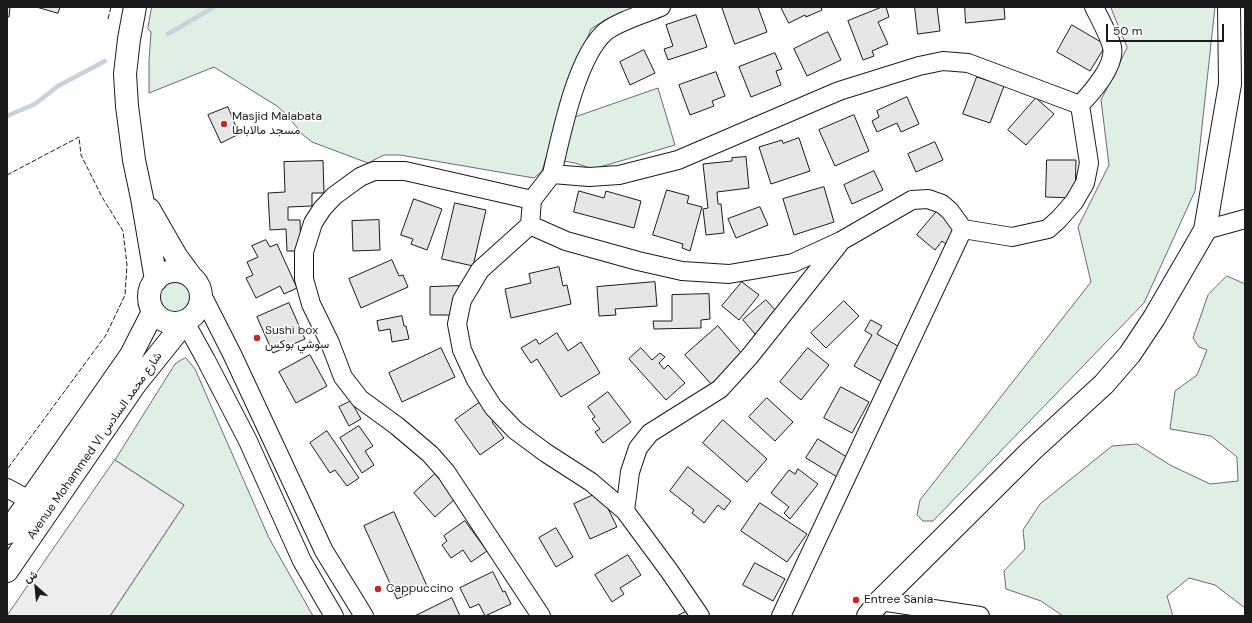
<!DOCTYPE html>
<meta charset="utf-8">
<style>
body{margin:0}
#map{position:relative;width:1252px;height:623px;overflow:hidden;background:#fff;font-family:"DM Sans",Vazirmatn,sans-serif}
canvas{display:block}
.frame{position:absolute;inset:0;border:8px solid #1a1a1a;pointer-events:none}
.north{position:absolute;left:16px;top:567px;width:40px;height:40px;-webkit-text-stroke:3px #fff;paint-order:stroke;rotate:333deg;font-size:11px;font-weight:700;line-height:16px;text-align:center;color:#1a1a1a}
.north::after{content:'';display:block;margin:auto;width:14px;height:18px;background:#1a1a1a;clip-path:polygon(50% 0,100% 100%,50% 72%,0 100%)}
.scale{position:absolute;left:1106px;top:24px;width:118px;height:18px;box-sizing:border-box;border:2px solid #1a1a1a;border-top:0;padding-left:5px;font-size:12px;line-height:14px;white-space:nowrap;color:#1a1a1a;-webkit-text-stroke:3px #fff;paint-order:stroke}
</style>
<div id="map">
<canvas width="1252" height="623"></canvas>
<div class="frame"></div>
<div class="north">ش</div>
<div class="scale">50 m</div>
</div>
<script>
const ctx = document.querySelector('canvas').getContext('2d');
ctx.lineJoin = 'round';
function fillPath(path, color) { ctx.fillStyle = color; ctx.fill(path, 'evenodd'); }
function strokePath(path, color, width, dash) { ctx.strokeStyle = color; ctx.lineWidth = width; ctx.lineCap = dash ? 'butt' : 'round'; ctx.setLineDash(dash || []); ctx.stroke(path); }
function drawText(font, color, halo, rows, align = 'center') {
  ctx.font = font + ' "DM Sans",Vazirmatn,sans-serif'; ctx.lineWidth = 3; ctx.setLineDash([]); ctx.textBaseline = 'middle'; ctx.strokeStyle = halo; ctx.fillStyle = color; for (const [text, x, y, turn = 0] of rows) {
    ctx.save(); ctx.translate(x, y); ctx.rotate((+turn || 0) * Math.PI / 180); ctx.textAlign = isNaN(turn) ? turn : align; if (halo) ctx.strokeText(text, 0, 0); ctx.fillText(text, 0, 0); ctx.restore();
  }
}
const green = new Path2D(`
 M152,7h486l-33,13 -14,9 -32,85 13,4 86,-30 17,57 -82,24 -18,-6 -29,-5 -4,13 -8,7 -134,-23h-16l-16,8 -56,-21 -10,-8 -15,-19 -10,-9 -63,-39 -65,26v-32l2,-29 -3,-3z
 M1111,7h104l-20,184 -51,112 -211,218h-10l-6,-6 3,-15 171,-218 -13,-55 31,-62 -8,-65 26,-52z
 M1227,276l18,8v324l-30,-23 -26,-7 -22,18 6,20h-110l-22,-15 -35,-12 -2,-18 21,-22 -2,-19 17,-26 72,-58 25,-2 33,21 40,19 28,-3 -1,-24 -26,-21 -41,-7 5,-38 22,-16 10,-25 -8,-3 -6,-9 15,-43z
 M159 298a17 17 0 1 1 34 0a17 17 0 1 1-34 0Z
 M186,358l9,11 74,169 44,78h-203l74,-111 -69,-45 60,-96 6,-4z`);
fillPath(green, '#e0efe3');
strokePath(green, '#6a6a6a', 1);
const parking = new Path2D(`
 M115,460l69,45 -74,111h-103z`);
fillPath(parking, '#ededed');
strokePath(parking, '#6a6a6a', 1);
strokePath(new Path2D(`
 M168,34l46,-27
 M7,116l28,-12 23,-18 47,-25`), '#c6d2dc', 4.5);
const building = new Path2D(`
 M7,7h3l-1,10h-2z
 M37,7h23l-2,6z
 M722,7h36l9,25 -32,12z
 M781,7h40l1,3 -16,7 -1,-2 -16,8z
 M882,7h4l3,10 -11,5 10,22 -16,7 2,5 -11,4 -15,-39z
 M915,7h22l3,24 -22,3z
 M965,7h39l1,12 -39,4z
 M696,15l11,32 -39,13 -4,-11 9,-3 -7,-21z
 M1072,25l34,20 -16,26 -33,-19z
 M828,32l13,28 -34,16 -13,-27z
 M644,50l11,23 -25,12 -10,-23z
 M775,53l7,16 -6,2 5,14 -30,12 -12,-30z
 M716,72l9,24 -13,5 2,5 -24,9 -11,-30z
 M977,77l27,9 -14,37 -27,-9z
 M907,97l12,27 -18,8 -4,-9 -20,9 -5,-11 7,-4 -2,-6z
 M1036,98l18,16 -28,31 -18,-15z
 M228,107l11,27 -18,9 -13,-28z
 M854,115l15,36 -34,15 -16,-36z
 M799,138l11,33 -39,13 -12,-37 23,-7 1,3z
 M935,142l8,18 -27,12 -8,-18z
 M746,157l3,31 -32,4 1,12h3l3,29 -18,2 -3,-26 5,-1 -5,-44 29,-3v-3z
 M1047,160h29l-1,38 -29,-1z
 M323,161l1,32h-12v13l-24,1v13h12l1,31h-14l-1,-22 -16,1 -2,-37 17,-1 -1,-30z
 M874,171l9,19 -31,14 -8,-19z
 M824,187l10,35 -40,13 -11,-36z
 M667,190l22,6 -2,7 15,4 -12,44 -8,-3 1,-4 -30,-9z
 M579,191l25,7 2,-7 35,10 -7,27 -60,-16z
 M414,199l28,10 -15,41 -16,-6 2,-5 -12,-4z
 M455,203l31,7 -13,56 -31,-7z
 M760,207l8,18 -32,13 -8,-19z
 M938,210l22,19 -13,16 -5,-4 -7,9 -18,-15z
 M379,220l1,30 -27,1 -1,-30z
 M266,240l4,7 7,-3 20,44 -13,6 -4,-8 -24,12 -10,-20 7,-3 -6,-13 11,-5 -6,-11z
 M392,260l7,16 4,-1 5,12 -47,21 -12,-29z
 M559,267l4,19 4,-1 4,19 -60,14 -6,-29 26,-6 -2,-9z
 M655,282l2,24 -42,3 1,6 -17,1 -2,-29z
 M742,282l17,13 -20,25 -17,-14z
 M459,286v29h-29v-28z
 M709,294l1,25 -9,1v8l-47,1 -1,-8h19v-26z
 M766,300l12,13 -23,21 -12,-14z
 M844,301l15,15 -33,32 -15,-15z
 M289,303l16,36 -32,14 -16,-36z
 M402,316l2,10h2l3,13 -17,3 -2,-13 -11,2 -2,-10z
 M871,320l11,6 -5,8 26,15 -19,34 -30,-17 18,-31 -7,-4z
 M718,326l25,29 -32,29 -26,-29z
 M557,333l11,18 13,-9 19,31 -39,24 -24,-38 -6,4 -10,-15 15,-9 3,5z
 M441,348l14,29 -53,25 -13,-29z
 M641,348l11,12 8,-7 5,4 -6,6 5,6 4,-4 17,18 -19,17 -37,-41z
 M808,348l21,17 -28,35 -21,-18z
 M310,355l17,31 -31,17 -17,-31z
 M841,387l28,15 -17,31 -28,-15z
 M608,392l23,30 -28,21 -8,-11 5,-3 -8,-10 3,-2 -7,-10z
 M486,398l13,19 -7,5 12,16 -24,17 -25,-35z
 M767,398l26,24 -18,19 -26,-24z
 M351,401l10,18 -12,7 -10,-19z
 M723,420l44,39 -20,23 -44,-39z
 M359,426l14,20 -8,5 9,14 -12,8 -22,-35z
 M327,431l32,47 -12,8 -12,-16 -5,3 -20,-30z
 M818,439l35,22 -11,19 -36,-22z
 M688,467l43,34 -7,9 -6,-5 -14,18 -12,-10 2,-3 -24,-19z
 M798,469l20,15 -28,35 -6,-6 5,-6 -18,-14 18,-23 6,4z
 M435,474l21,24 -21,19 -21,-24z
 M600,492l17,35 -27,12 -16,-35z
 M760,503l47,31 -20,28 -46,-31z
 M394,512l33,74 -30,13 -33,-73z
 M465,521l22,30 -16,11 -8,-12 -12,8 -9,-13 5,-4 -3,-5z
 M556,528l17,29 -17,10 -17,-29z
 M628,555l13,20 -21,13 4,6 -12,8 -17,-27z
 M755,563l30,16 -12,22 -30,-16z
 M493,572l10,20 2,-1 6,13 -26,12 -6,-12 -9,4 -10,-20z
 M452,598l8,18h-45z
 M687,611l3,5h-13z`);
fillPath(building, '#e6e6e6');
strokePath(building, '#1a1a1a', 1);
const minor = new Path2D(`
 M1080,105c12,-13 36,-39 32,-58 -2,-10 -13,-30 -18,-40
 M552,174c9,-38 24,-116 53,-142 12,-10 41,-19 56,-25
 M532,200l-127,-29h-31l-14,6 -26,19 -12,13 -9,14 -9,29v27l7,25 19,39 13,34 17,22 37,27 33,28 16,18 95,144
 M530,225l36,16 72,20 44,10 47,3 64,-11 48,-22 71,-41 16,-1 14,5 8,7 13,18 49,8 36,-8 11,-10 15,-17 11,-19 4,-20 -9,-58 -112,-42 -25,-2 -24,5 -80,25 -161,69 -59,15 -30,2 -37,-3 -20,26 -2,25 -50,45 -18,30 -5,24 5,26 14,30 17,27 22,23 31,23 45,29 34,29
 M1205,230l40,-11
 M202,295l30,59 92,197 40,65
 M185,322l21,38 42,81 54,120 32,55
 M7,488l22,12
 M880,601l100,15
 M700,616l-30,-44 -45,-61 5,-39 8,-24 12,-15 70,-44 30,-33 89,-112
 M781,616l182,-387`);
const major = new Path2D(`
 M135,7l-6,32 -4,35 2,32 7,54 8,38 14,82
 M149,209l27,47 14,19
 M149 297a26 26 0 1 1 52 0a26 26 0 1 1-52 0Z
 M7,533l124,-178 22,-43
 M7,571l129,-188 49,-61
 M868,616l12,-15 151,-150 73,-67 26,-30 24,-36 43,-74 8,-14 25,-146 -1,-77`);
strokePath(minor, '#1a1a1a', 20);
strokePath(major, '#1a1a1a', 24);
strokePath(minor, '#fff', 18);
strokePath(major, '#fff', 22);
strokePath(new Path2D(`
 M108,19l3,-12
 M7,175l72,-38 2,18 21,42 21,34 4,34 -2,30 -19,40 -98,133h-1`), '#1a1a1a', 1, [5, 2]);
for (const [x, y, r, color] of [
 [224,124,4,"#c62828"],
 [257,338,4,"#c62828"],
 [378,589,4,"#c62828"],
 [856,600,4,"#c62828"]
]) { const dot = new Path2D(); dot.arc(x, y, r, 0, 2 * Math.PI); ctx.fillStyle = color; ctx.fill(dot); strokePath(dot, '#fff', 1.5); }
drawText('12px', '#1a1a1a', '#fff', [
 ["Masjid Malabata",232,117],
 ["مسجد مالاباطا",232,131],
 ["Sushi box",265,331],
 ["سوشي بوكس",265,345],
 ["Cappuccino",386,589],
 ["Entree Sania",864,600]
], 'left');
drawText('12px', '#1a1a1a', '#fff', [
 ["Avenue Mohammed VI شارع محمد السادس",95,446,-55]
]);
</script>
